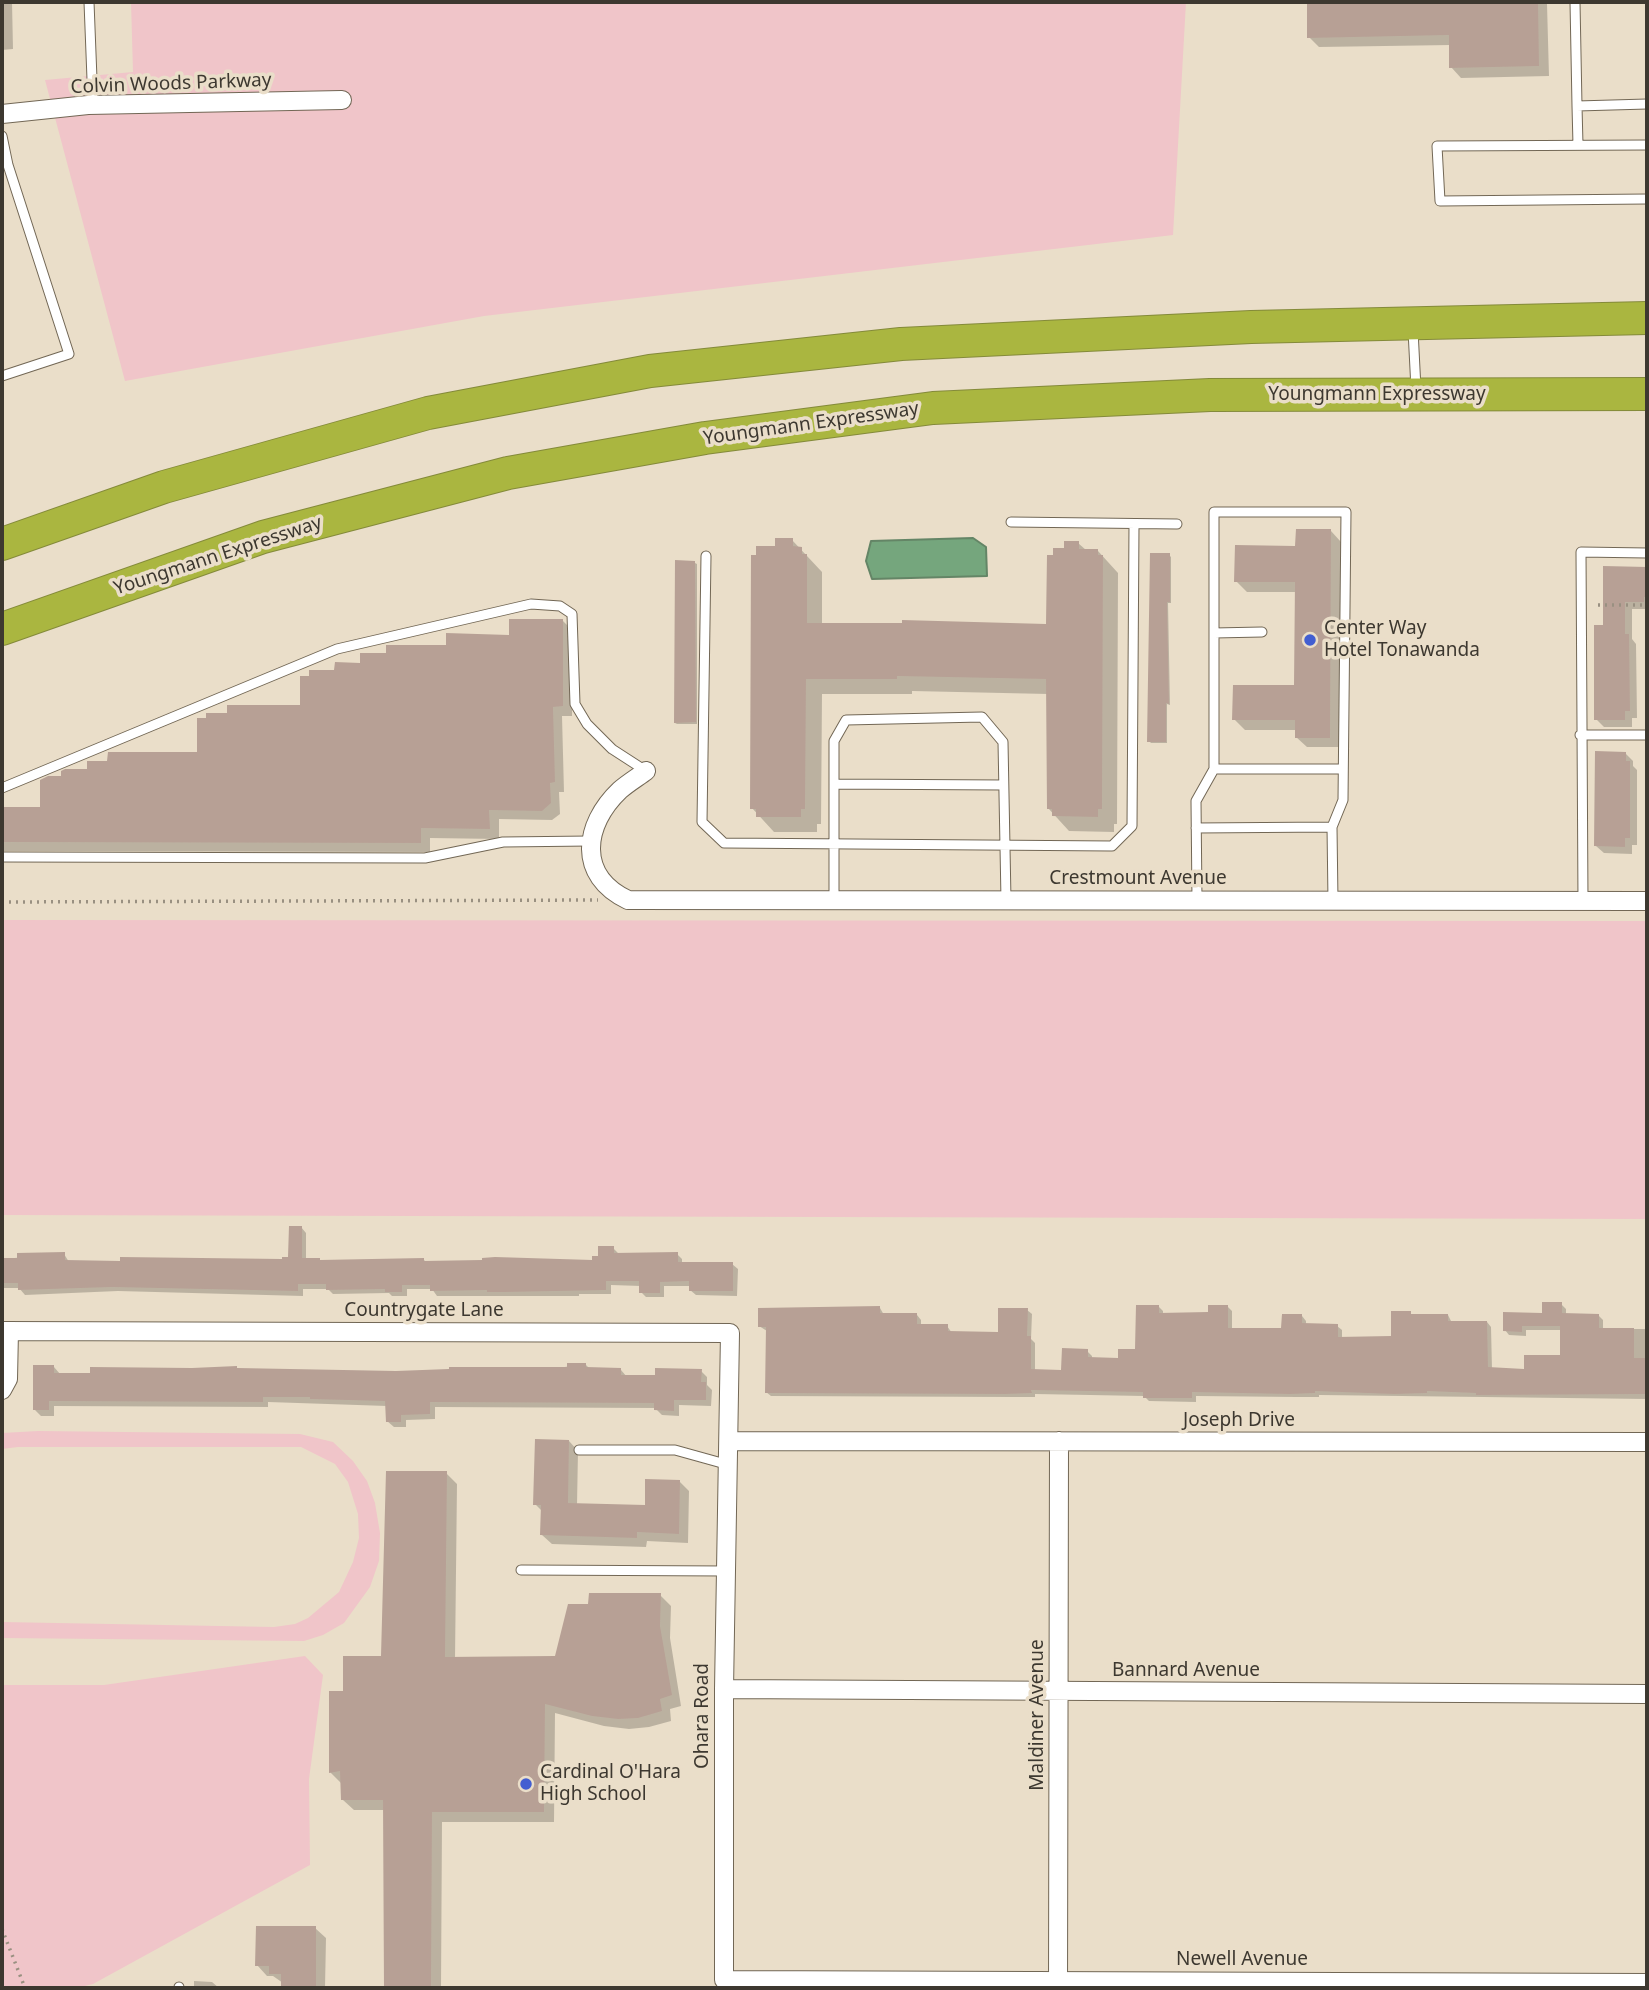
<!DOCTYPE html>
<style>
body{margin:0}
#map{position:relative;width:1649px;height:1990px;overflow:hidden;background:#eadec9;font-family:"Noto Sans",sans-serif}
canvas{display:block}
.frame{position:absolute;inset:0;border:4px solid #3d3830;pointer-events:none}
</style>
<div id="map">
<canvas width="1649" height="1990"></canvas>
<div class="frame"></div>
</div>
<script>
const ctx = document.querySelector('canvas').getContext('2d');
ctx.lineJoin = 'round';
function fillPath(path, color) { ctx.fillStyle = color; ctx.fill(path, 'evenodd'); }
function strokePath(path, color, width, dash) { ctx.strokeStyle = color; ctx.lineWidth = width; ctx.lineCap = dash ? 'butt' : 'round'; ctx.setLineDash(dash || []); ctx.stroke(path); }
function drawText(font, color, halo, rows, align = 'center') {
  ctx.font = font + ' "Noto Sans",sans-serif'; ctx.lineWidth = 7; ctx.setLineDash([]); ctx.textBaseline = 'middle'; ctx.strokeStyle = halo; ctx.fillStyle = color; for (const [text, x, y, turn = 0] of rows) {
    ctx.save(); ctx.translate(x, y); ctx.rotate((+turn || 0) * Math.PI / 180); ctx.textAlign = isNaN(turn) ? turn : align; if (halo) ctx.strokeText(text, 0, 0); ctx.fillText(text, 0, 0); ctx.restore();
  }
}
fillPath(new Path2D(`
 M131,2h1055l-13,233 -689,81 -359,65 -80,-301 88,-8z
 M2,920l1645,1v298l-1645,-4z
 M38,1431l262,3 33,8 20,19 14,20 8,22 5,30 -1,28 -9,26 -26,36 -21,12 -19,6 -302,-3v-16l272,5 21,-3 13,-6 31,-26 14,-30 6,-24 -1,-24 -10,-32 -13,-18 -34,-17h-283l-16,2v-16z
 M305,1656l18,19 -14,104 1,86 -217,119 -17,4h-74v-303h102z`), '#f0c5c9');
const water = new Path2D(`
 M973,538l13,9 1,29 -115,3 -6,-18 5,-20z`);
fillPath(water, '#75a67d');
strokePath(water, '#648566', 2);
fillPath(new Path2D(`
 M2,2h10l1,47 -11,1z
 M1308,2h255v2h-16l2,72 -88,2 -10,-11v-22l-132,2 -10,-10z
 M1331,531l10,11 -1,205h-33l-11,-10v-7h-51l-11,-11 62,-32 1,-95h-50l-11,-11z
 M792,540l30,32v52l226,2 17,-76 13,-7 8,7 12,1 20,22 -1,251h-3v8l-45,-1 -21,-23v-114l-136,-3v3h-90l-1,130h-4v8h-43l-22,-24 25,-260z
 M1169,555l2,2v46h-3l2,102 -3,-1v39h-16l-2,-2z
 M695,563l2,1v160h-20l-2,-1z
 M1605,568h42v41h-15v30l4,5 1,74h-5v9h-28l-8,-8 8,-93z
 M562,620l10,10v86h-10l2,76h-5l1,22 -8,6 -53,-1v20l-69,-1v14l-428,-1v-42h40l20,-31 27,-7 109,-17 104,-47 34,-35 52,-17 123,-19z
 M1625,753l8,8v5l4,4v75h-5v9l-28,-1 -8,-7z
 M301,1227l5,6v27l15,2 103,-2 3,3 166,-1 20,-14 5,5 59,1 5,5v4l50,1 6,5 -1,27 -41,-1 -6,-5v-4h-26v11h-18l-5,-5v-6l-30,-1v9h-32v2h-142l-5,-7h-25v7h-15l-3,-3 -56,1 -5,-5h-25v7l-185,-5 -93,4 -6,-7h-17v-29l62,-5 5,8 214,-1 7,-2z
 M1561,1304l5,5v6l33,1 4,4v9h44v70l-328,-4v2h-23l-100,-1v6l-47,-1 -5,-5 -109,-2v3h-24l-240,-1 -5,-4 1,-61 -8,-5 121,-18 4,7h33l4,5v6h26l5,7 48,1 27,-24 5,4 -1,25 4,4v28l28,1 24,-21 5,5v3l28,1 17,-9 22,-44 4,4v4l46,-1 18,-8 5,5v19h51l19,-14 4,5v4l31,1 5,4v9l51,-1 17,-25 3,3 35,-1 4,8 35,-1 4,5 1,42 34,1 36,-13v-27h-36v6l-17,-1 -4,-5 39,-15z
 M585,1364l5,5 31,1 6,7h30l44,-6 6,6v8l5,5 -1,16 -32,-1v11l-17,-1 -7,-7 -220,-1v12l-29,1v7h-12l-7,-6v-15l-119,-4v5l-214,-1v10h-13l-6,-6 19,-43 6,7 179,-4 157,3 155,-4z
 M569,1441l9,10 -1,54 70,2 32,-26 10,10 -1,52 -41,-2 -1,6 -94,-3 -10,-9 1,-23 -8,-8z
 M446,1473l11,11 -2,175 102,-1 33,-53 70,-10 11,11 -1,32 11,68 -11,3 1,12 -22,6 -20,2 -25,-3 -49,-13 -1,109h-112l-1,166h-55l-2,-178h-30l-11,-10 -2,-17 -11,-11 15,-79 38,-35z
 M315,1928l11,10 -1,50h-42v-5l-10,-7h-6l-10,-11z
 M194,1981l18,1 7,6h-25z`), '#0003');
fillPath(new Path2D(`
 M1307,2h231l1,64 -90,2v-33l-142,3z
 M1296,529h35l-1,209h-35v-18h-63l1,-35h61l1,-103h-61l1,-37 60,1z
 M775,538h18v8l9,1v7h5v69h95v-3l144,4 1,-69h6v-7h11v-7h15v8h19v6h5l-1,254h-4v8l-46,-1v-7h-5l-1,-130 -149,-3v3h-91l-1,130h-4v8h-45v-8h-6l1,-254h5v-9h19z
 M1150,553h20v49h-3l2,102 -3,-1v39h-19z
 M675,560l20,1 1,161 -22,1z
 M1603,566l44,1v30h-3v5h-19v32h4l1,77h-5v9h-31v-95h9z
 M509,619h54v87l-10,1 2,75 -5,1 1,20 -9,8 -53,-1 1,19 -69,-1v15l-419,-1v-35h38v-27l8,-4h13v-5l4,-2h22v-8h20l1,-9h89v-34h9v-5h21v-8h73v-29h9v-6h25l1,-8 25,1v-10h26v-8h60v-12l63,2z
 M1595,751l31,1v9h4v77h-5v9l-31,-1z
 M289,1226h13v32h18v2l104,-2v3l58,-1v-2l13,-1 97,3v-4h6v-10h16v7l64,-1v10h55v29h-44v-10l-29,1v11h-21v-12h-33v9l-101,2h-18v-2l-57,1v-6h-28v7h-17v-3l-59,1v-6h-28v7l-186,-4 -94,3v-7h-16v-25h15v-5l48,-1v8l55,1v-4l162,2v-2h6z
 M1542,1302h20v11l37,1v14h35v30h13v36l-171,1v-2l-49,-2v2l-33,1 -79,-3v2l-25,1 -98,-2v6h-49v-6l-112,-2 1,3 -26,1 -241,-1 1,-66h-8v-19l122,-2v7h37v11h31v7l50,1v-24h30l-1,28h4v33l30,1 1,-22 26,1v8l30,1v-9h17l1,-44h23v8l49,-1v-7h20v23h53l1,-14h20v9l36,1v13l53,-1v-25h20v3h37v7h39l1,46 36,2v-14h36v-29h-38v6l-19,-1v-19l39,1z
 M567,1363h19v4l35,1v7h34v-7l47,1 -1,13h5v18h-32v11l-20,-1v-7l-224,-1v12l-29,1v7h-15l-1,-21 -75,-2v-2h-47v5l-214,-1v9h-16v-45h21v8h36v-6l102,1 45,-2v2l159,3 53,-2v-2h118z
 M535,1439l34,1 -1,63 77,2v-26l35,1 -1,54 -42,-2v6l-97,-3 1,-30h-8z
 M386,1471h61l-2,186 110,-1 13,-52h20l1,-11h72l-1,33 12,69 -12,4 2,12 -24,7 -20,1 -26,-3 -47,-12 -1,108h-112l-1,176h-47l-1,-188h-42l-1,-29 -11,2v-82h14v-35h38z
 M256,1926h60v62h-35v-14h-12v-8h-14z`), '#b7a095');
const lane = new Path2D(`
 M89,2l4,103
 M1575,2l2,104
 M2,136l6,29 61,189 -67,22
 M1578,145l-1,-39 70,-2
 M1647,145l-210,1 3,55 207,-2
 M1413,330l3,59
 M1011,522l166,2
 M706,556l-4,266 22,21 388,3 20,-20 2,-301
 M1214,633l48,-1
 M1580,735h67
 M1214,769h129
 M834,784l169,1
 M2,788l335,-139 194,-45 29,2 12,8 3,90 12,20 25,25 34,22
 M1196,828l136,-1
 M2,857l423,1 78,-16 87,-1
 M834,900v-159l12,-21 136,-3 21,25 3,158
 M1197,900l-1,-99 18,-32v-257h132l-3,288 -11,27 1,74
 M1583,901l-2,-349 66,1
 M579,1450h96l54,15
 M521,1570l206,1
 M179,1988v-1`);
const street = new Path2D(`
 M2,114l86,-9 254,-5
 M646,771c-8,6 -18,12 -26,19 -37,35 -43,86 8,110l1019,1
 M2,1331l728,2 -6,356v291l923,3
 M2,1390l6,-11 1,-48
 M729,1441l918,1
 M724,1689l923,5
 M1058,1988l1,-547`);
const highway = new Path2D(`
 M2,544l162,-57 264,-74 222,-42 251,-27 350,-17 396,-9
 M2,629l261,-92 245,-64 197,-35 228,-30 277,-13 437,-1`);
strokePath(lane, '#726755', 11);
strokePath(street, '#726755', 20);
strokePath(highway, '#848a3a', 34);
strokePath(new Path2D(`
 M1598,605h49
 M2,902l596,-2
 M2,1929l23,59`), '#999081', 3.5, [2, 5]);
strokePath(lane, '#fff', 9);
strokePath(street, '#fff', 18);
strokePath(highway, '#aab640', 32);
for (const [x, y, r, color] of [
 [1310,640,7,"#425ed1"],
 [526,1784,7,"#425ed1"]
]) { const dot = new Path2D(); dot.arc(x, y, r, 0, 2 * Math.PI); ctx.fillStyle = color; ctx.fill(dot); strokePath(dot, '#eadec9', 2.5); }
drawText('19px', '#3d3830', '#eadec9', [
 ["Colvin Woods Parkway",171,84,-2],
 ["Youngmann Expressway",1377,395],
 ["Youngmann Expressway",811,424,-8],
 ["Youngmann Expressway",218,556,-18],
 ["Crestmount Avenue",1138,879],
 ["Countrygate Lane",424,1311],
 ["Joseph Drive",1239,1421],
 ["Bannard Avenue",1186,1671],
 ["Maldiner Avenue",1038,1715,-90],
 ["Ohara Road",703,1716,-90],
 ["Newell Avenue",1242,1960]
]);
drawText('19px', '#3d3830', '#eadec9', [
 ["Center Way",1324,629],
 ["Hotel Tonawanda",1324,651],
 ["Cardinal O'Hara",540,1773],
 ["High School",540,1795]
], 'left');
</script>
